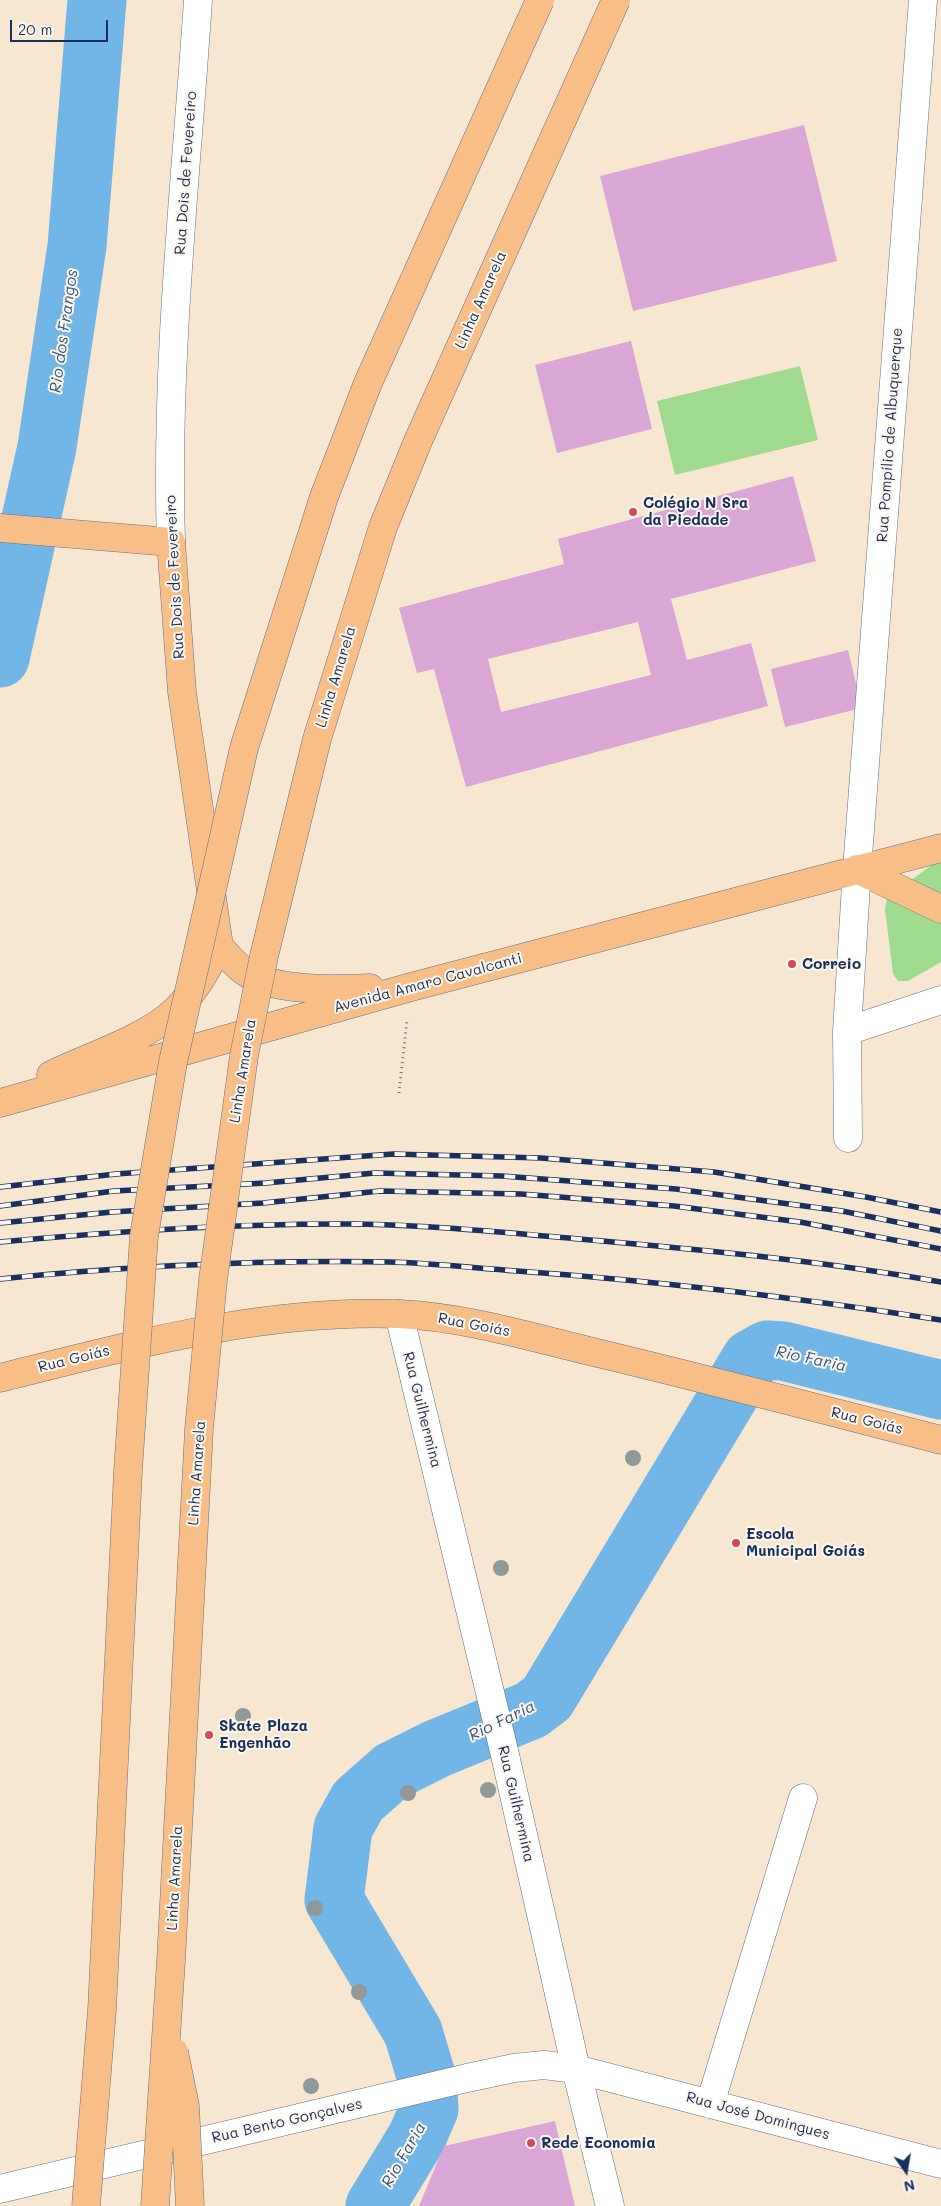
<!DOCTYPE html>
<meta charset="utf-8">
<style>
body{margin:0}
#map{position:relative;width:941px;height:2206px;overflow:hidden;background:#f7e7d1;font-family:Mali,sans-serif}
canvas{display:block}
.north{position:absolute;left:881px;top:2146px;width:50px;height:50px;-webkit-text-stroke:4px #fbf7ec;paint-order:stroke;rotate:167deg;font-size:14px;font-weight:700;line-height:20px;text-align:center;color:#1b2f5e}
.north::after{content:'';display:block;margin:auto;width:18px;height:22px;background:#1b2f5e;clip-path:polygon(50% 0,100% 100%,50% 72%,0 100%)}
.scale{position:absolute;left:10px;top:20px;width:98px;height:22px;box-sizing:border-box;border:2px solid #1b2f5e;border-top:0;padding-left:6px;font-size:15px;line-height:18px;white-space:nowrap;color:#1b2f5e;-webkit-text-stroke:4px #fbf7ec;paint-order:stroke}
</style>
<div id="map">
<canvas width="941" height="2206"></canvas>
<div class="north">N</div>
<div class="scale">20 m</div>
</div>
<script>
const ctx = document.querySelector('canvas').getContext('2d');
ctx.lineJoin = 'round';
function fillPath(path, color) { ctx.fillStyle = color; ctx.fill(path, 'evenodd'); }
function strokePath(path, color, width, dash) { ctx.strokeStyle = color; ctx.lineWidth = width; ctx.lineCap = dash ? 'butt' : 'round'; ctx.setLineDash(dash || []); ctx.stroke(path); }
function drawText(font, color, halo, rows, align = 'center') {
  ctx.font = font + ' Mali,sans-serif'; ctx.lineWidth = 4; ctx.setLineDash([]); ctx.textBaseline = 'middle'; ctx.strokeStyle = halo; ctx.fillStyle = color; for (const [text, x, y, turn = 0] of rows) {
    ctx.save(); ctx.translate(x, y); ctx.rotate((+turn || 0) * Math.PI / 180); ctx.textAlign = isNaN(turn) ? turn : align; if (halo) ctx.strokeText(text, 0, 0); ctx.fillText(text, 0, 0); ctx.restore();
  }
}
fillPath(new Path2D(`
 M800,366l18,74 -143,35 -18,-74z
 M941,860v102l-33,19h-10l-5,-7 -8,-65 2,-11 46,-34z`), '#9fda8e');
strokePath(new Path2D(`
 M0,658l47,-211 30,-201 20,-246
 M375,2206l42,-69 12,-28 -2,-30 -14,-47 -79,-132 9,-72 15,-27 34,-30 44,-22 95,-39 16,-12 204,-339 16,-9 16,1 158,39`), '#72b5e7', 59);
fillPath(new Path2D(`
 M804,125l33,136 -204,50 -33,-135z
 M631,341l21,88 -95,24 -22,-88z
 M793,476l23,85 -145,38 16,61 64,-17 17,63 -302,81 -32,-118 -17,4 -18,-65 165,-44 -6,-25zM638,622l13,53 -150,37 -13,-53z
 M848,650l14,58 -77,19 -14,-58z
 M555,2121l20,85h-156l25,-60z`), '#d9a6d6');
const minor = new Path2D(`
 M171,542c-6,-181 15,-362 27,-542
 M847,1031l94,-31
 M848,1138l-1,-107 10,-162 66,-869
 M399,1314l106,441 71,314 34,137
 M710,2104l93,-306
 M0,2189l467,-111 47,-10 30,-3 32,4 365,95`);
const major = new Path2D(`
 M0,528l171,14 11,150 37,254c7,8 15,18 25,25 29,21 90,19 126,17
 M857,869l84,40
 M51,1075c35,-17 87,-34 117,-58 23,-19 38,-45 51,-71
 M0,1103l411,-116 530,-139
 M0,1378c132,-33 263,-69 400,-64 64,3 127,22 189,37 118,28 235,59 352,89`);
strokePath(minor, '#686f86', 29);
strokePath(major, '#686f86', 29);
strokePath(new Path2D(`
 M399,1093l8,-73`), '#686f86', 3, [1, 4]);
strokePath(minor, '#fff', 28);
strokePath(major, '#f7be88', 28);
const rail = new Path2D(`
 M0,1187l116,-13 277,-20 148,4 173,14 152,25 75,15
 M0,1206l114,-15 152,-8 109,-10 127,3 174,13 166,22 99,20
 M0,1223l112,-11 151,-9 117,-12 141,3 153,12 126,16 141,27
 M0,1242c118,-11 237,-19 355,-18 82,1 165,10 247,17 113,10 227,21 339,41
 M0,1279c129,-13 259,-19 389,-17 42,1 85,6 128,9 142,10 283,27 424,49`);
strokePath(rail, '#1b2f5e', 5.5);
strokePath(rail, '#fbf7ec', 4, [11]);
const highwayBridge = new Path2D(`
 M174,2052l11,54 5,100
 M86,2206l16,-196 26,-539 16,-235 29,-174 71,-314 80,-251 44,-114 172,-383
 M155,2206l16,-245 28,-532 14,-149 31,-224 20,-100 53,-217 66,-212 35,-86 198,-441`);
strokePath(highwayBridge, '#686f86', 29, []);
strokePath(highwayBridge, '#f7be88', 28);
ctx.fillStyle = '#909998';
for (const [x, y] of [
 [633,1458],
 [501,1568],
 [243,1716],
 [488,1790],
 [408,1793],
 [315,1908],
 [359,1992],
 [311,2086]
]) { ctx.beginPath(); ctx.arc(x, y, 8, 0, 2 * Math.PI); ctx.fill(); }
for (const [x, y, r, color] of [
 [633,512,5,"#d1495b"],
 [792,964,5,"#d1495b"],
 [736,1543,5,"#d1495b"],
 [209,1735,5,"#d1495b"],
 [531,2143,5,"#d1495b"]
]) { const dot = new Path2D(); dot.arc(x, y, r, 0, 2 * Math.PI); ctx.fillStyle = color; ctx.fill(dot); strokePath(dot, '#fbf7ec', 2); }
drawText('15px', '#1b2f5e', '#fbf7ec', [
 ["Rua Dois de Fevereiro",186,173,-86],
 ["Linha Amarela",481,300,-66],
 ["Rua Pompílio de Albuquerque",890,435,-86],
 ["Rua Dois de Fevereiro",175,577,-93],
 ["Linha Amarela",336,677,-73],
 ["Avenida Amaro Cavalcanti",428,983,-15],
 ["Linha Amarela",243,1071,-81],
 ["Rua Goiás",474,1325,11],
 ["Rua Goiás",74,1359,-14],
 ["Rua Guilhermina",422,1410,76],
 ["Rua Goiás",867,1421,14],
 ["Linha Amarela",197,1473,-86],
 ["Rua Guilhermina",516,1804,77],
 ["Linha Amarela",175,1878,-87],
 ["Rua José Domingues",758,2116,15],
 ["Rua Bento Gonçalves",287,2121,-13]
]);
drawText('bold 15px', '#1b2f5e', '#fbf7ec', [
 ["Colégio N Sra",643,503],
 ["da Piedade",643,520],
 ["Correio",802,964],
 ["Escola",746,1534],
 ["Municipal Goiás",746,1551],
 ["Skate Plaza",219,1726],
 ["Engenhão",219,1743],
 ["Rede Economia",541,2143]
], 'left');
drawText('italic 16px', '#355787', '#fbf7ec', [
 ["Rio dos Frangos",64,331,-82],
 ["Rio Faria",811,1359,12],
 ["Rio Faria",502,1721,-26],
 ["Rio Faria",404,2155,-60]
]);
</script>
